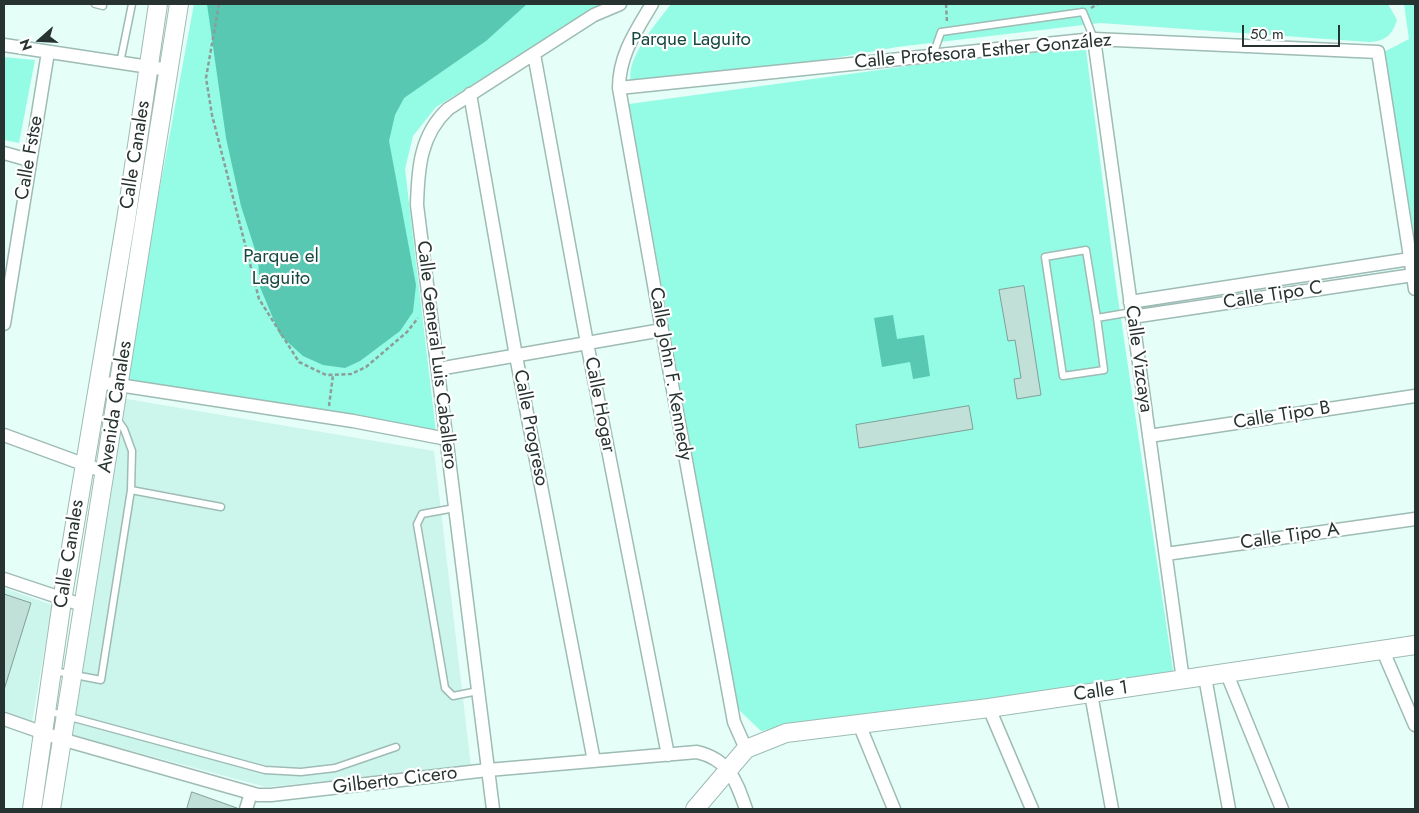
<!DOCTYPE html>
<meta charset="utf-8">
<style>
body{margin:0}
#map{position:relative;width:1419px;height:813px;overflow:hidden;background:#e5fef8;font-family:Jost,sans-serif}
canvas{display:block}
.frame{position:absolute;inset:0;border:5px solid #273330;pointer-events:none}
.north{position:absolute;left:15px;top:15px;width:50px;height:50px;-webkit-text-stroke:4px #fff;paint-order:stroke;rotate:251deg;font-size:14px;font-weight:700;line-height:20px;text-align:center;color:#273330}
.north::after{content:'';display:block;margin:auto;width:18px;height:22px;background:#273330;clip-path:polygon(50% 0,100% 100%,50% 72%,0 100%)}
.scale{position:absolute;left:1242px;top:25px;width:98px;height:22px;box-sizing:border-box;border:2px solid #273330;border-top:0;padding-left:6px;font-size:15px;line-height:18px;white-space:nowrap;color:#273330;-webkit-text-stroke:4px #fff;paint-order:stroke}
</style>
<div id="map">
<canvas width="1419" height="813"></canvas>
<div class="frame"></div>
<div class="north">N</div>
<div class="scale">50 m</div>
</div>
<script>
const ctx = document.querySelector('canvas').getContext('2d');
ctx.lineJoin = 'round';
function fillPath(path, color) { ctx.fillStyle = color; ctx.fill(path, 'evenodd'); }
function strokePath(path, color, width, dash) { ctx.strokeStyle = color; ctx.lineWidth = width; ctx.lineCap = dash ? 'butt' : 'round'; ctx.setLineDash(dash || []); ctx.stroke(path); }
function drawText(font, color, halo, rows, align = 'center') {
  ctx.font = font + ' Jost,sans-serif'; ctx.lineWidth = 4.5; ctx.setLineDash([]); ctx.textBaseline = 'middle'; ctx.strokeStyle = halo; ctx.fillStyle = color; for (const [text, x, y, turn = 0] of rows) {
    ctx.save(); ctx.translate(x, y); ctx.rotate((+turn || 0) * Math.PI / 180); ctx.textAlign = isNaN(turn) ? turn : align; if (halo) ctx.strokeText(text, 0, 0); ctx.fillText(text, 0, 0); ctx.restore();
  }
}
fillPath(new Path2D(`
 M121,398l313,53 37,316 -205,20 -194,-52z
 M4,588l48,17 -20,117 -28,-10z`), '#ccf5eb');
fillPath(new Path2D(`
 M194,4h410l-168,103 -23,29 -8,33 31,263 -77,-17 -235,-34z
 M671,4h717l9,16c-5,15 -11,21 -28,22l-269,-19 -203,24 -102,18 -164,18c-6,-25 26,-60 40,-79z
 M1404,4h11v235l-31,-187 25,-13z
 M1085,42l31,243 58,392 -413,54 -23,-22 -109,-605z
 M4,57l31,3 -16,83 -15,-3z`), '#94fbe5');
fillPath(new Path2D(`
 M207,4h320l-41,37 -82,57 -9,17 -6,26 27,144 -3,27 -13,19 -40,30 -15,7 -22,-3 -20,-9 -23,-21 -20,-48 -2,-28 -17,-53 -15,-68z
 M893,315l4,24 27,-4 6,41 -17,3 -3,-17 -28,5 -8,-49z`), '#58c8b2');
const building = new Path2D(`
 M1024,286l17,109 -24,4 -3,-20 7,-1 -6,-38 -7,1 -9,-51z
 M969,406l4,23 -114,19 -3,-23z
 M4,594l27,9 -27,87z
 M192,792l45,16v1h-50z`);
fillPath(building, '#c1e0d8');
strokePath(building, '#829f98', 1);
const lane = new Path2D(`
 M95,4l8,2
 M933,55l8,-23 142,-20 11,27
 M120,63l12,-59
 M1097,318l7,52 -41,6 -18,-119 41,-7 11,68 35,-6
 M131,490l90,17
 M455,508l-33,6 -5,10 28,164 8,8 25,-5
 M54,671l47,9 30,-190 1,-39 -8,-22 -7,-10
 M48,711l217,59 36,2 34,-4 61,-21`);
const street = new Path2D(`
 M652,4c-16,27 -33,51 -33,84l43,242 72,392 12,27
 M1094,39l89,641
 M4,45l165,25
 M534,54l53,289 81,412
 M619,88l475,-49 284,13 37,237
 M470,94l46,262 78,405
 M4,153l25,7
 M1130,302l280,-43
 M1132,317l281,-42
 M4,324l44,-272
 M438,369l224,-39
 M99,382l254,39 94,18
 M4,435l101,37
 M1149,436l266,-40
 M1166,554l249,-35
 M4,579l78,26
 M1383,651l32,74
 M1227,674l55,135
 M1205,677l24,132
 M1091,694l21,115
 M989,708l43,101
 M4,719l57,20 197,56h13l217,-25 209,-18c33,8 39,29 49,57
 M859,724l35,85
 M246,809l5,-16
 M493,809l-76,-604c1,-36 3,-70 31,-96l146,-94 26,-11`);
const secondary = new Path2D(`
 M32,809l30,-208 64,-381 32,-216
 M51,809l128,-805
 M695,809l51,-60 40,-16 203,-25 426,-63`);
strokePath(lane, '#9ebbb4', 9);
strokePath(street, '#9ebbb4', 15);
strokePath(secondary, '#9ebbb4', 20);
strokePath(new Path2D(`
 M219,4l-13,74 6,37 47,184 40,63 27,13 25,-1 15,-7 41,-35 11,-14
 M946,4l1,18
 M1091,8l7,-4
 M329,406l4,-31`), '#8b9e99', 2.5, [4, 2.5]);
strokePath(lane, '#fff', 6);
strokePath(street, '#fff', 12);
strokePath(secondary, '#fff', 18);
drawText('19px', '#184940', '#fff', [
 ["Parque Laguito",691,40],
 ["Parque el",281,257],
 ["Laguito",281,279]
]);
drawText('19px', '#273330', '#fff', [
 ["Calle Profesora Esther González",983,52,-5],
 ["Calle Canales",136,155,-81],
 ["Calle Fstse",30,158,-80],
 ["Calle Tipo C",1273,296,-9],
 ["Calle General Luis Caballero",436,355,83],
 ["Calle Vizcaya",1138,359,82],
 ["Calle John F. Kennedy",670,374,80],
 ["Calle Hogar",599,405,79],
 ["Avenida Canales",116,407,-81],
 ["Calle Tipo B",1282,416,-9],
 ["Calle Progreso",530,428,79],
 ["Calle Tipo A",1290,537,-8],
 ["Calle Canales",70,554,-81],
 ["Calle 1",1101,692,-8],
 ["Gilberto Cicero",395,781,-7]
]);
</script>
